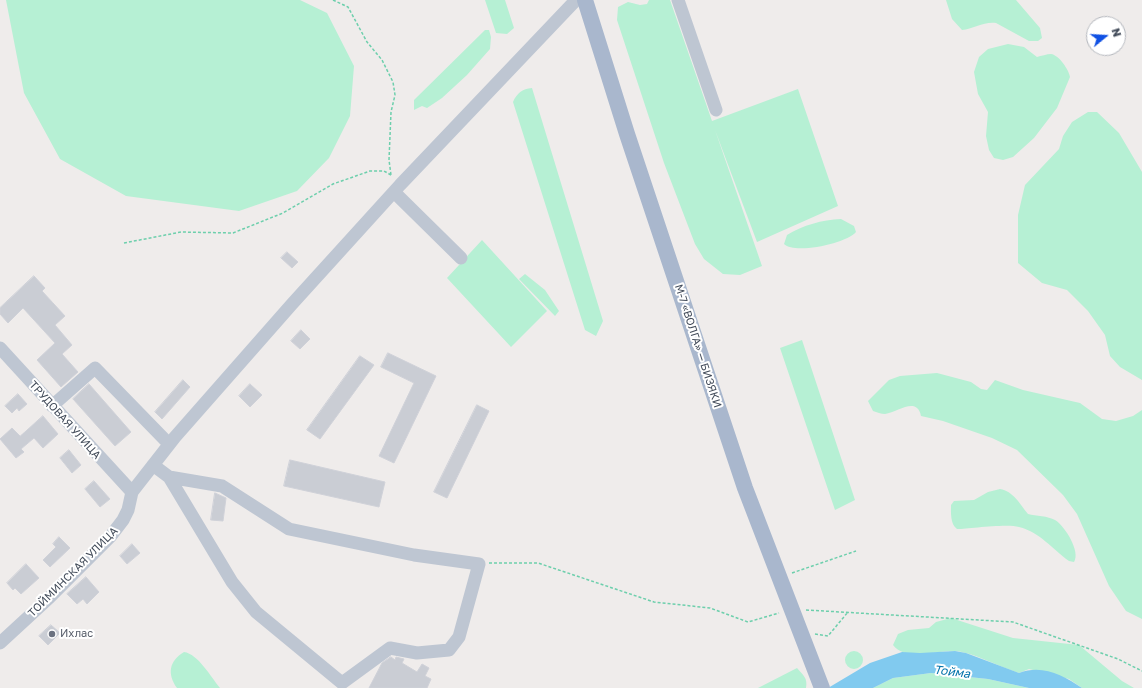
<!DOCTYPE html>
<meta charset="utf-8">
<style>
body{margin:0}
#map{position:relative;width:1142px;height:688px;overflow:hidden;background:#efeceb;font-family:"Golos Text",sans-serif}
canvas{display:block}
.north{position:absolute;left:1086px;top:16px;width:40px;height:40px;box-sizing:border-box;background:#fff;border:1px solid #b4b7bd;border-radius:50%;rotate:72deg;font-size:11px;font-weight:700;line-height:16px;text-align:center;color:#434c5a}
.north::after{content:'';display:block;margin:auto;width:14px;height:18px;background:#1051e4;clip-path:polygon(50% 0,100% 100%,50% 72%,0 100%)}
</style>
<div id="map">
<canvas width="1142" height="688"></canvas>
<div class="north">N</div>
</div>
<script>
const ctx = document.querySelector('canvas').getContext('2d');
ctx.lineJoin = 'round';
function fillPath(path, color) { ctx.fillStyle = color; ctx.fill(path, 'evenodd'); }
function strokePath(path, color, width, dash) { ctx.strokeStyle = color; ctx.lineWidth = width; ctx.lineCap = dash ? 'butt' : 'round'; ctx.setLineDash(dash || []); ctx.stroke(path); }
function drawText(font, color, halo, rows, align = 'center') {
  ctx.font = font + ' "Golos Text",sans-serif'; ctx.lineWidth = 4; ctx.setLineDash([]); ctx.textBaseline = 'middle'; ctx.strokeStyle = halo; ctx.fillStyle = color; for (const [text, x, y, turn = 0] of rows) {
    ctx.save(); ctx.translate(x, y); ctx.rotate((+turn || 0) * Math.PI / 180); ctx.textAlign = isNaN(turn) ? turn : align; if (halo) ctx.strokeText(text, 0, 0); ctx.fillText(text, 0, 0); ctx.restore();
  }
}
fillPath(new Path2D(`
 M6,0h294l27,13 27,53 -4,50 -21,42 -32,33 -58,20 -113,-15 -66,-37 -36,-66z
 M485,0h20l9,28 -7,6 -11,-1z
 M649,0h21l42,121 86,-32 40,117 -81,36 -42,-112 47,136 -22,9 -17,-1 -19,-15 -9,-15 -31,-81 -47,-143 1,-13 10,-5 12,3 7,-1z
 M946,0h70l24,28 2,10 -4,3h-9l-33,-18c-11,-2 -23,6 -34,7l-10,-11z
 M485,30h4l2,7 -1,12 -23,26 -25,23 -15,10 -5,-2 -8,4v-10z
 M1008,44l16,3 13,10c4,-1 10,-3 14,-3 8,1 18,16 19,23l-13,31 -23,30 -21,19 -10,3 -9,-2 -5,-8 -3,-14 2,-24 -10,-18 -4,-22 5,-15 9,-8z
 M532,88l71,233 -7,15 -11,-6 -72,-228c4,-9 9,-13 19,-14z
 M1088,112h9l22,21 23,39v208l-22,-13 -10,-11 -5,-21 -17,-24 -21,-21 -25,-7 -24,-20v-48l7,-30 34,-36 4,-13 9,-14z
 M841,219l13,7 2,6c-9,11 -61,23 -72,12l3,-9c16,-10 35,-15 54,-16z
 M482,240l65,71 -36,36 -64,-69z
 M525,274l20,16 14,21 -4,5 -36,-37z
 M802,340l53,160 -20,10 -55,-162z
 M937,373l34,9 10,7 6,1 8,-10 28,10 57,13 22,16 14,2 17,-5 9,-6v209l-16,-8 -17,-25 -32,-72 -14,-19 -46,-45 -25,-12 -49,-17 -22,-5c-4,-20 -23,-4 -36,-2 -4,0 -8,-2 -12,-3l-5,-10 21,-21 11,-4z
 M1000,489c13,2 20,15 28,25 8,2 20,2 27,6 10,6 26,32 19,42l-5,-1c-17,-12 -29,-29 -50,-34 -13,-4 -59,3 -62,2 -7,-5 -6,-17 -6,-24l3,-4 20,-1 14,-8z
 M951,618l62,20 66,7 43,36 12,7h-52l-13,-9 -40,-10 -10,4c-19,-6 -47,-21 -64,-22 -18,-1 -49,11 -62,-6l5,-11 10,-4 21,-2 7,-6z
 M845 660a9 9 0 1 1 18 0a9 9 0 1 1-18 0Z
 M184,652c14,2 27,25 36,36h-43c-10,-14 -8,-27 7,-36z
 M797,668c6,7 11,10 9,20h-48z
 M931,673l57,6 41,9h-156l20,-10z`), '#b6f0d4');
fillPath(new Path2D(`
 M955,651l11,2 53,20c23,-9 44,2 63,15h-53l-41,-9 -57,-6 -38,5 -20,10h-45l42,-25 32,-11 18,1z`), '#81caef');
const building = new Path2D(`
 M287,252l11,10 -6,6 -11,-10z
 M34,276l11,12 -3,3 23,25 -10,9 17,20 -10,9 16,18 -17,15 -24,-27 18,-17 -32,-35 -15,15 -8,-9v-6z
 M301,330l9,9 -10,10 -9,-8z
 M388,353l48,23 -42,87 -15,-7 35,-73 -33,-16z
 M360,356l14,9 -54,74 -13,-9z
 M183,380l7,7 -28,32 -7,-7z
 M89,384l42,48 -16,14 -42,-47z
 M250,384l12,11 -12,12 -11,-11z
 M18,394l9,10 -8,7 -2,-3 -5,5 -7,-7z
 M477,405l12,6 -42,87 -13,-6z
 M43,416l15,18 -15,14 -9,-10 -13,11 3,3 -8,6 -16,-19 12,-11 8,8z
 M69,450l12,15 -9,8 -12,-15z
 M290,460l95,22 -6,25 -95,-21z
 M94,481l16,18 -10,8 -15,-18z
 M215,493l11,5 -3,23 -12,-1z
 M59,537l11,11 -20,19 -7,-7 13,-13 -3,-3z
 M132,544l8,9 -13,11 -7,-8z
 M26,564l13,14 -18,16 -6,-6 -2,2 -6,-7z
 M86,577l13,15 -12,12 -4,-5 -6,5 -10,-10z
 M51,625l9,8 -12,12 -9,-9z
 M391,657l4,3 1,-3 8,2 -2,4 15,9 5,-8 7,4 -4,8 6,3 -4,9h-58l13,-25z`);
fillPath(building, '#cacdd4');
strokePath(building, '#cfd1d8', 1);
strokePath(new Path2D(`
 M333,0l15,7 19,35 15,18 11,22 2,13 -4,17 -2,48 2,15
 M124,243l57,-11 52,1 50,-20 50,-29 37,-13h14l7,4
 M489,563h49l116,39 56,6 38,14 31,-9
 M792,573l64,-22
 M806,610l207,12 105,37 24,12
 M815,634l13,2 20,-24`), '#6dcfac', 1.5, [3, 2]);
strokePath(new Path2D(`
 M678,0l38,110
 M394,192l67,66
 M0,348l132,144
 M52,406l43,-38 74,76
 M153,465l16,12 53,9 67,43 125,26 65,9 -20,73 -10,13 -32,3 -27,-5 -48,35 -86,-71 -24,-30 -63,-105
 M0,643l50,-46 60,-60 13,-17 5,-10 4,-18 43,-55 117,-133 108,-119 176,-185`), '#bec6d2', 13);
strokePath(new Path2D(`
 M585,0l42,134 118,354 77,200`), '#a9b7cd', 16);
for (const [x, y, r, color] of [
 [52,634,4,"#6b7280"]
]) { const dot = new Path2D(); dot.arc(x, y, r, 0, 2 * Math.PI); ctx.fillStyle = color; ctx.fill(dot); strokePath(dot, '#fff', 1.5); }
drawText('11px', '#434c5a', '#fff', [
 ["М-7 «ВОЛГА» — БИЗЯКИ",698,346,72],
 ["ТРУДОВАЯ УЛИЦА",65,420,48],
 ["ТОЙМИНСКАЯ УЛИЦА",73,572,-45]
]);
drawText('11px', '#5b616d', '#fff', [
 ["Ихлас",60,634]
], 'left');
drawText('italic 12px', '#0573ab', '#fff', [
 ["Тойма",952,672,7]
]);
</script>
